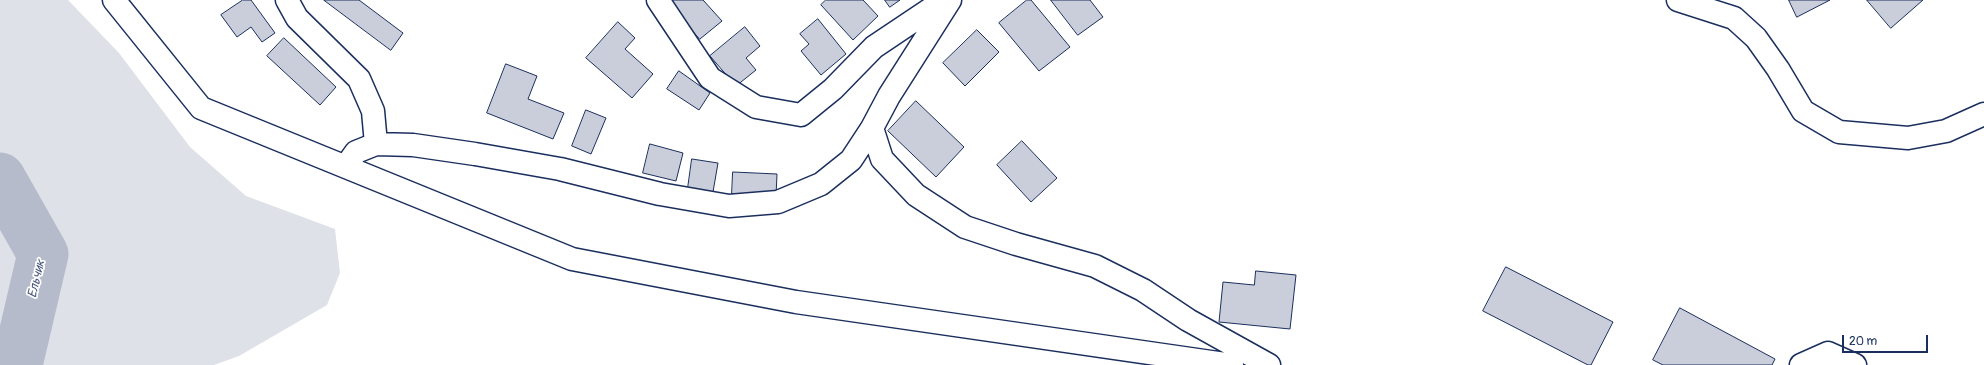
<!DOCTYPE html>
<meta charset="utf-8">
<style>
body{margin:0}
#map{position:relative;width:1984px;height:365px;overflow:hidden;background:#fff;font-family:Pangolin,sans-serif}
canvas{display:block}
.scale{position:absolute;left:1842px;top:335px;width:86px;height:18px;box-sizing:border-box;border:2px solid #1b2f5e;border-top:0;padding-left:5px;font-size:12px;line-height:14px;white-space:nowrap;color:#1b2f5e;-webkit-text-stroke:3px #fff;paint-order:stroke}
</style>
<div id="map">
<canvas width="1984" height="365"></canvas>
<div class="scale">20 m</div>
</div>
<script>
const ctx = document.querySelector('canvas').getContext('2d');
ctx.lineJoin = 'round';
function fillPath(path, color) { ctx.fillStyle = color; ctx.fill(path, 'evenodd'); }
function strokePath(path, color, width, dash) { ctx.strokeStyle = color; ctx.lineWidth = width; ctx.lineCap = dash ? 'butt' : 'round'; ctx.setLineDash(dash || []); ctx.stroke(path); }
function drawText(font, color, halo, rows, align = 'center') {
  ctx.font = font + ' Pangolin,sans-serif'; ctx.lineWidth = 3.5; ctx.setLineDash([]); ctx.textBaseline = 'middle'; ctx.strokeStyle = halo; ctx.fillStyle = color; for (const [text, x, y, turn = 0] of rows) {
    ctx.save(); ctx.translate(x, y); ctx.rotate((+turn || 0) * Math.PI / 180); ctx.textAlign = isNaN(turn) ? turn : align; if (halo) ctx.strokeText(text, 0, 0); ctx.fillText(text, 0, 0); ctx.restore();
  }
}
fillPath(new Path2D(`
 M0,0h68l51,53 71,94 56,49 89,33 5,44 -13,32 -88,51 -25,9h-214z`), '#dee1e7');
strokePath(new Path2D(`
 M0,178l43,76 -26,111`), '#b5bbca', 51);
const building = new Path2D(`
 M243,0h8l24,33 -13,9 -11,-15 -14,10 -16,-22z
 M324,0h35l44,33 -12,17z
 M666,0h37l19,21 -22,18z
 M826,0h37l15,16 -25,24 -32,-35z
 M885,0h15l-10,7z
 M1027,0h4l39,47 -31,24 -40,-48z
 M1051,0h39l13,17 -25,18z
 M1789,0h41l-33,17z
 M1867,0h56l-32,28z
 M818,19l28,35 -25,21 -20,-24 8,-7 -9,-10z
 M618,22l17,16 -10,11 28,25 -21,24 -46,-40z
 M745,27l15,19 -14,12 10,12 -20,16 -26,-30z
 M977,30l22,22 -34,34 -22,-23z
 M284,38l52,49 -16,18 -53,-49z
 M506,64l31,12 -9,23 36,14 -11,26 -66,-26z
 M679,71l31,22 -11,17 -32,-21z
 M916,101l48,46 -28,30 -48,-46z
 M586,110l20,8 -15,36 -19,-8z
 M1022,141l35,37 -26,24 -34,-37z
 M650,144l33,9 -7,28 -33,-8z
 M692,159l26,4 -5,29 -25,-4z
 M733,172l44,2 -1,22 -44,-2z
 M1506,267l107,55 -22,43h-3l-105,-54z
 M1256,271l40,4 -6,54 -71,-7 4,-40 31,3z
 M1680,308l95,51 -3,6h-109l-10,-5z`);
fillPath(building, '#caceda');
strokePath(building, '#1b2f5e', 1);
const minor = new Path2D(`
 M114,0l87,108 371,151 224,43 436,63
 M287,0l10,18 62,61 14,32 3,33
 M658,0l52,78 46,29 45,8 32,-26 41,-42 70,-47
 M950,0l-61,96 -17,32 10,31 34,36 49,32 51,17 79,22 48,24 45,30 81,45
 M1678,0l56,18 22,20 22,31 25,42 36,21 69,6 38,-7 38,-17
 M346,166l10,-14 20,-8 37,1 62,9 85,15 100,25 69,12 49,-4 43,-18 30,-24 21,-32
 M1801,365l27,-12 27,12`);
strokePath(minor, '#1b2f5e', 25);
strokePath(minor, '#fff', 22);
drawText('italic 13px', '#49597e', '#fff', [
 ["Ельчик",37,279,-77]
]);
</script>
